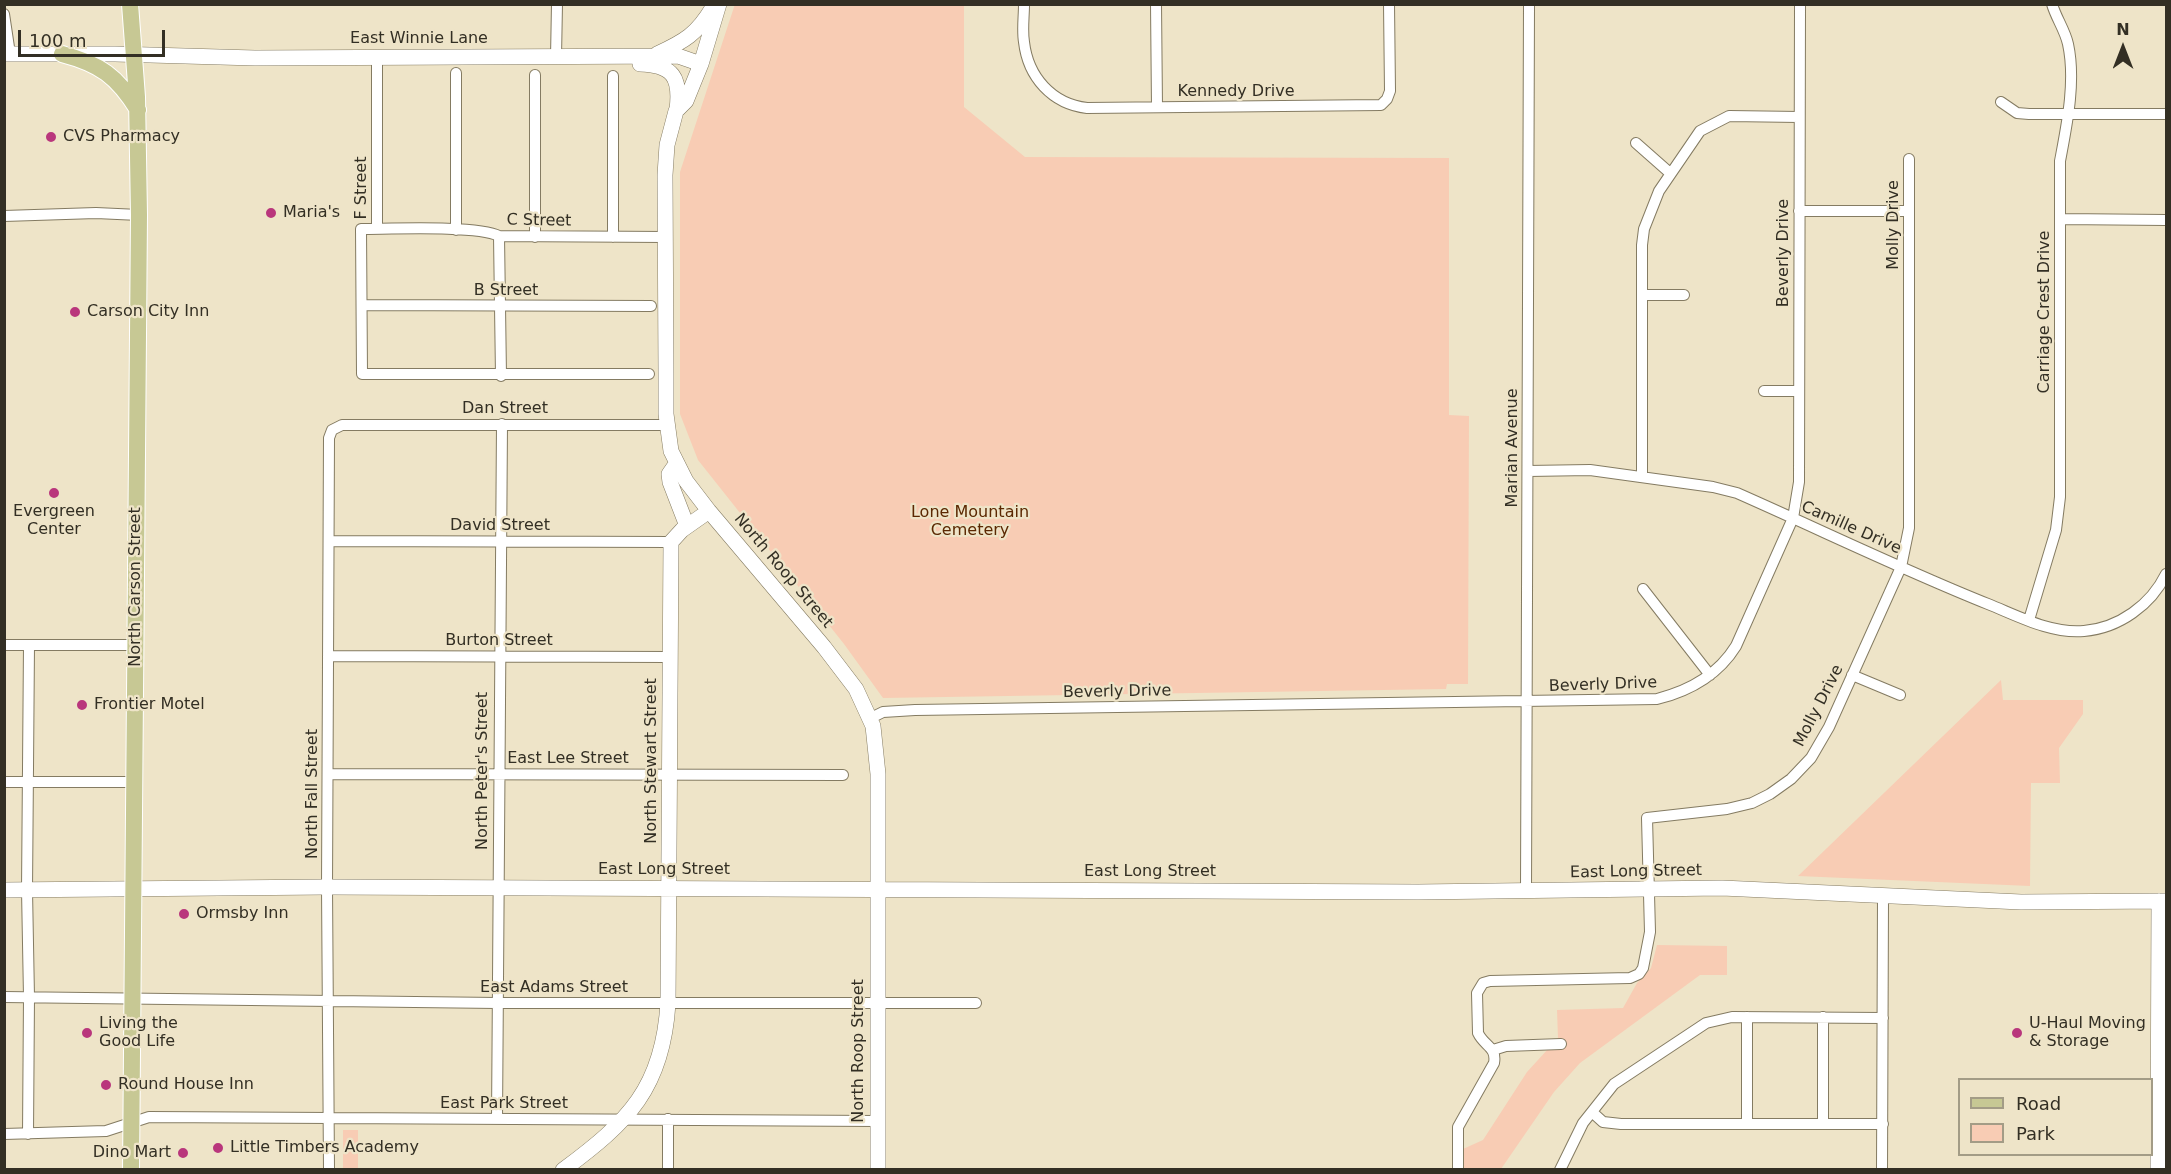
<!DOCTYPE html>
<style>
body{margin:0}
#map{position:relative;width:2171px;height:1174px;overflow:hidden;background:#eee4c8;font-family:"DejaVu Sans",sans-serif}
canvas{display:block}
.frame{position:absolute;inset:0;border:6px solid #332f24;pointer-events:none}
.legend{position:absolute;left:1958px;top:1078px;width:195px;height:78px;box-sizing:border-box;background:#eee4c8;border:2px solid #a39c86;margin:0;padding:8px 10px;list-style:none;font-size:18px;color:#332f24}
.legend li{display:flex;align-items:center;gap:12px;height:30px}
.legend b{width:30px;border:2px solid #a39c86}
.north{position:absolute;left:2093px;top:18px;width:60px;height:60px;-webkit-text-stroke:4px #eee4c8;paint-order:stroke;rotate:0deg;font-size:16px;font-weight:700;line-height:24px;text-align:center;color:#332f24}
.north::after{content:'';display:block;margin:auto;width:21px;height:27px;background:#332f24;clip-path:polygon(50% 0,100% 100%,50% 72%,0 100%)}
.scale{position:absolute;left:18px;top:30px;width:147px;height:27px;box-sizing:border-box;border:3px solid #332f24;border-top:0;padding-left:8px;font-size:18px;line-height:21px;white-space:nowrap;color:#332f24;-webkit-text-stroke:4px #eee4c8;paint-order:stroke}
</style>
<div id="map">
<canvas width="2171" height="1174"></canvas>
<div class="frame"></div>
<ul class="legend">
<li><b style="height:8px;background:#c7c894"></b>Road</li>
<li><b style="height:16px;background:#f8ccb4"></b>Park</li>
</ul>
<div class="north">N</div>
<div class="scale">100 m</div>
</div>
<script>
const ctx = document.querySelector('canvas').getContext('2d');
ctx.lineJoin = 'round';
function fillPath(path, color) { ctx.fillStyle = color; ctx.fill(path, 'evenodd'); }
function strokePath(path, color, width, dash) { ctx.strokeStyle = color; ctx.lineWidth = width; ctx.lineCap = dash ? 'butt' : 'round'; ctx.setLineDash(dash || []); ctx.stroke(path); }
function drawText(font, color, halo, rows, align = 'center') {
  ctx.font = font + ' "DejaVu Sans",sans-serif'; ctx.lineWidth = 4.5; ctx.setLineDash([]); ctx.textBaseline = 'middle'; ctx.strokeStyle = halo; ctx.fillStyle = color; for (const [text, x, y, turn = 0] of rows) {
    ctx.save(); ctx.translate(x, y); ctx.rotate((+turn || 0) * Math.PI / 180); ctx.textAlign = isNaN(turn) ? turn : align; if (halo) ctx.strokeText(text, 0, 0); ctx.fillText(text, 0, 0); ctx.restore();
  }
}
fillPath(new Path2D(`
 M735,4l229,1v102l61,50 424,1v257l20,1 -1,268h-21l-1,5 -563,9 -39,-54 -146,-184 -18,-46v-242z
 M2001,680l2,20h80v14l-24,34 1,35h-29l-1,103 -232,-10z
 M1657,945l70,1v29h-27l-120,88 -26,29 -53,77 -38,1v-21l20,-9 44,-68 31,-34 -1,-28 66,-2 14,-25 14,-15z
 M343,1130h15v38h-15z`), '#f8ccb4');
const street = new Path2D(`
 M1024,4c0,13 -2,26 0,38 4,35 28,62 63,66l294,-3 6,-6 3,-8 -1,-87
 M1156,4l1,103
 M4,14l6,40
 M556,57l1,-53
 M377,58v171
 M456,73v157
 M535,75v162
 M613,76v161
 M2001,102l16,11 12,1h137
 M1636,143l34,30
 M1799,211h110
 M4,216l92,-3 43,2
 M2061,219l105,1
 M499,236l2,140
 M1642,295h42
 M362,305l289,1
 M649,374h-287l-1,-145c29,0 117,-4 138,7l167,1
 M1764,391h35
 M1528,471l62,-1 123,17 24,6c84,37 166,77 251,111 30,12 63,30 96,27 35,-3 67,-26 82,-57
 M1642,476v-231l2,-16 15,-38 41,-60 29,-15 70,1
 M329,541l342,1
 M1643,589l67,86
 M2029,620l27,-90 4,-33v-336c7,-37 16,-80 8,-117 -3,-14 -12,-26 -16,-40
 M4,645h131
 M328,656l342,1
 M1852,675l48,20
 M871,718l12,-6 32,-2 742,-11c32,-8 61,-24 79,-53l57,-128 6,-36 1,-478
 M328,774l515,1
 M4,782h130
 M1526,891l3,-887
 M4,997l493,6h479
 M1493,1050l13,-4 55,-2
 M1592,1112l11,10 18,2h262
 M497,1119l5,-695
 M668,1119v51
 M1747,1123v-106
 M1823,1124v-107
 M4,1134l102,-3 43,-14 729,4
 M28,1134l1,-137 -2,-107 2,-245
 M329,1170l-2,-283 2,-449 3,-8 10,-5h326
 M1458,1170v-43l36,-64c3,-16 -10,-17 -16,-30l-1,-40 6,-10 7,-2 140,-3 9,-4 4,-6 7,-36 -3,-114 80,-9 25,-6 18,-9 21,-15 20,-21 18,-31 72,-160 8,-39v-369
 M1560,1170l23,-47 31,-39 92,-61 26,-6 151,1
 M1882,1170l1,-273`);
const secondary = new Path2D(`
 M719,4l-18,60 -15,37 -10,10 -9,34 -2,30 1,200v39l5,37 15,30 23,30 115,136 32,42 17,37 5,48v396
 M4,54h111l140,4 423,-2 23,8
 M657,54c28,-13 40,-20 56,-47
 M640,64c33,1 41,13 37,46
 M676,464l-7,10 1,8 17,44
 M4,890l323,-3 1091,5 304,-4 299,14 145,-1
 M563,1170c65,-48 100,-82 105,-167l3,-461 11,-12 27,-19
 M2158,1170l1,-269`);
const primary = new Path2D(`
 M130,4l7,93 2,118 -8,955
 M62,54c38,10 55,22 76,56`);
strokePath(street, '#847b62', 12);
strokePath(secondary, '#847b62', 16);
strokePath(primary, '#fff', 18);
strokePath(street, '#fff', 10);
strokePath(secondary, '#fff', 15);
strokePath(primary, '#c7c894', 16);
for (const [x, y, r, color] of [
 [51,137,6,"#b9367c"],
 [271,213,6,"#b9367c"],
 [75,312,6,"#b9367c"],
 [54,493,6,"#b9367c"],
 [82,705,6,"#b9367c"],
 [184,914,6,"#b9367c"],
 [87,1033,6,"#b9367c"],
 [2017,1033,6,"#b9367c"],
 [106,1085,6,"#b9367c"],
 [218,1148,6,"#b9367c"],
 [183,1153,6,"#b9367c"]
]) { const dot = new Path2D(); dot.arc(x, y, r, 0, 2 * Math.PI); ctx.fillStyle = color; ctx.fill(dot); strokePath(dot, '#eee4c8', 2); }
drawText('16px', '#332f24', '#eee4c8', [
 ["East Winnie Lane",419,39],
 ["Kennedy Drive",1236,92],
 ["F Street",362,188,-90],
 ["C Street",539,221,1],
 ["Molly Drive",1894,225,-90],
 ["Beverly Drive",1784,253,-90],
 ["B Street",506,291],
 ["Carriage Crest Drive",2045,312,-90],
 ["Dan Street",505,409],
 ["Marian Avenue",1513,448,-90],
 ["David Street",500,526],
 ["Camille Drive",1851,528,24],
 ["North Roop Street",783,571,50],
 ["North Carson Street",136,587,-90],
 ["Burton Street",499,641],
 ["Beverly Drive",1603,685,-2],
 ["Beverly Drive",1117,692,-1],
 ["Molly Drive",1819,706,-63],
 ["East Lee Street",568,759],
 ["North Stewart Street",652,761,-90],
 ["North Peter's Street",483,771,-90],
 ["North Fall Street",313,794,-90],
 ["East Long Street",664,870],
 ["East Long Street",1150,872],
 ["East Long Street",1636,872,-1],
 ["East Adams Street",554,988],
 ["North Roop Street",859,1051,-90],
 ["East Park Street",504,1104]
]);
drawText('16px', '#332f24', '#eee4c8', [
 ["CVS Pharmacy",63,137],
 ["Maria's",283,213],
 ["Carson City Inn",87,312],
 ["Evergreen",54,512,"center"],
 ["Center",54,530,"center"],
 ["Frontier Motel",94,705],
 ["Ormsby Inn",196,914],
 ["Living the",99,1024],
 ["Good Life",99,1042],
 ["U-Haul Moving",2029,1024],
 ["& Storage",2029,1042],
 ["Round House Inn",118,1085],
 ["Little Timbers Academy",230,1148],
 ["Dino Mart",171,1153,"right"]
], 'left');
drawText('16px', '#5b2802', '#eee4c8', [
 ["Lone Mountain",970,513],
 ["Cemetery",970,531]
]);
</script>
